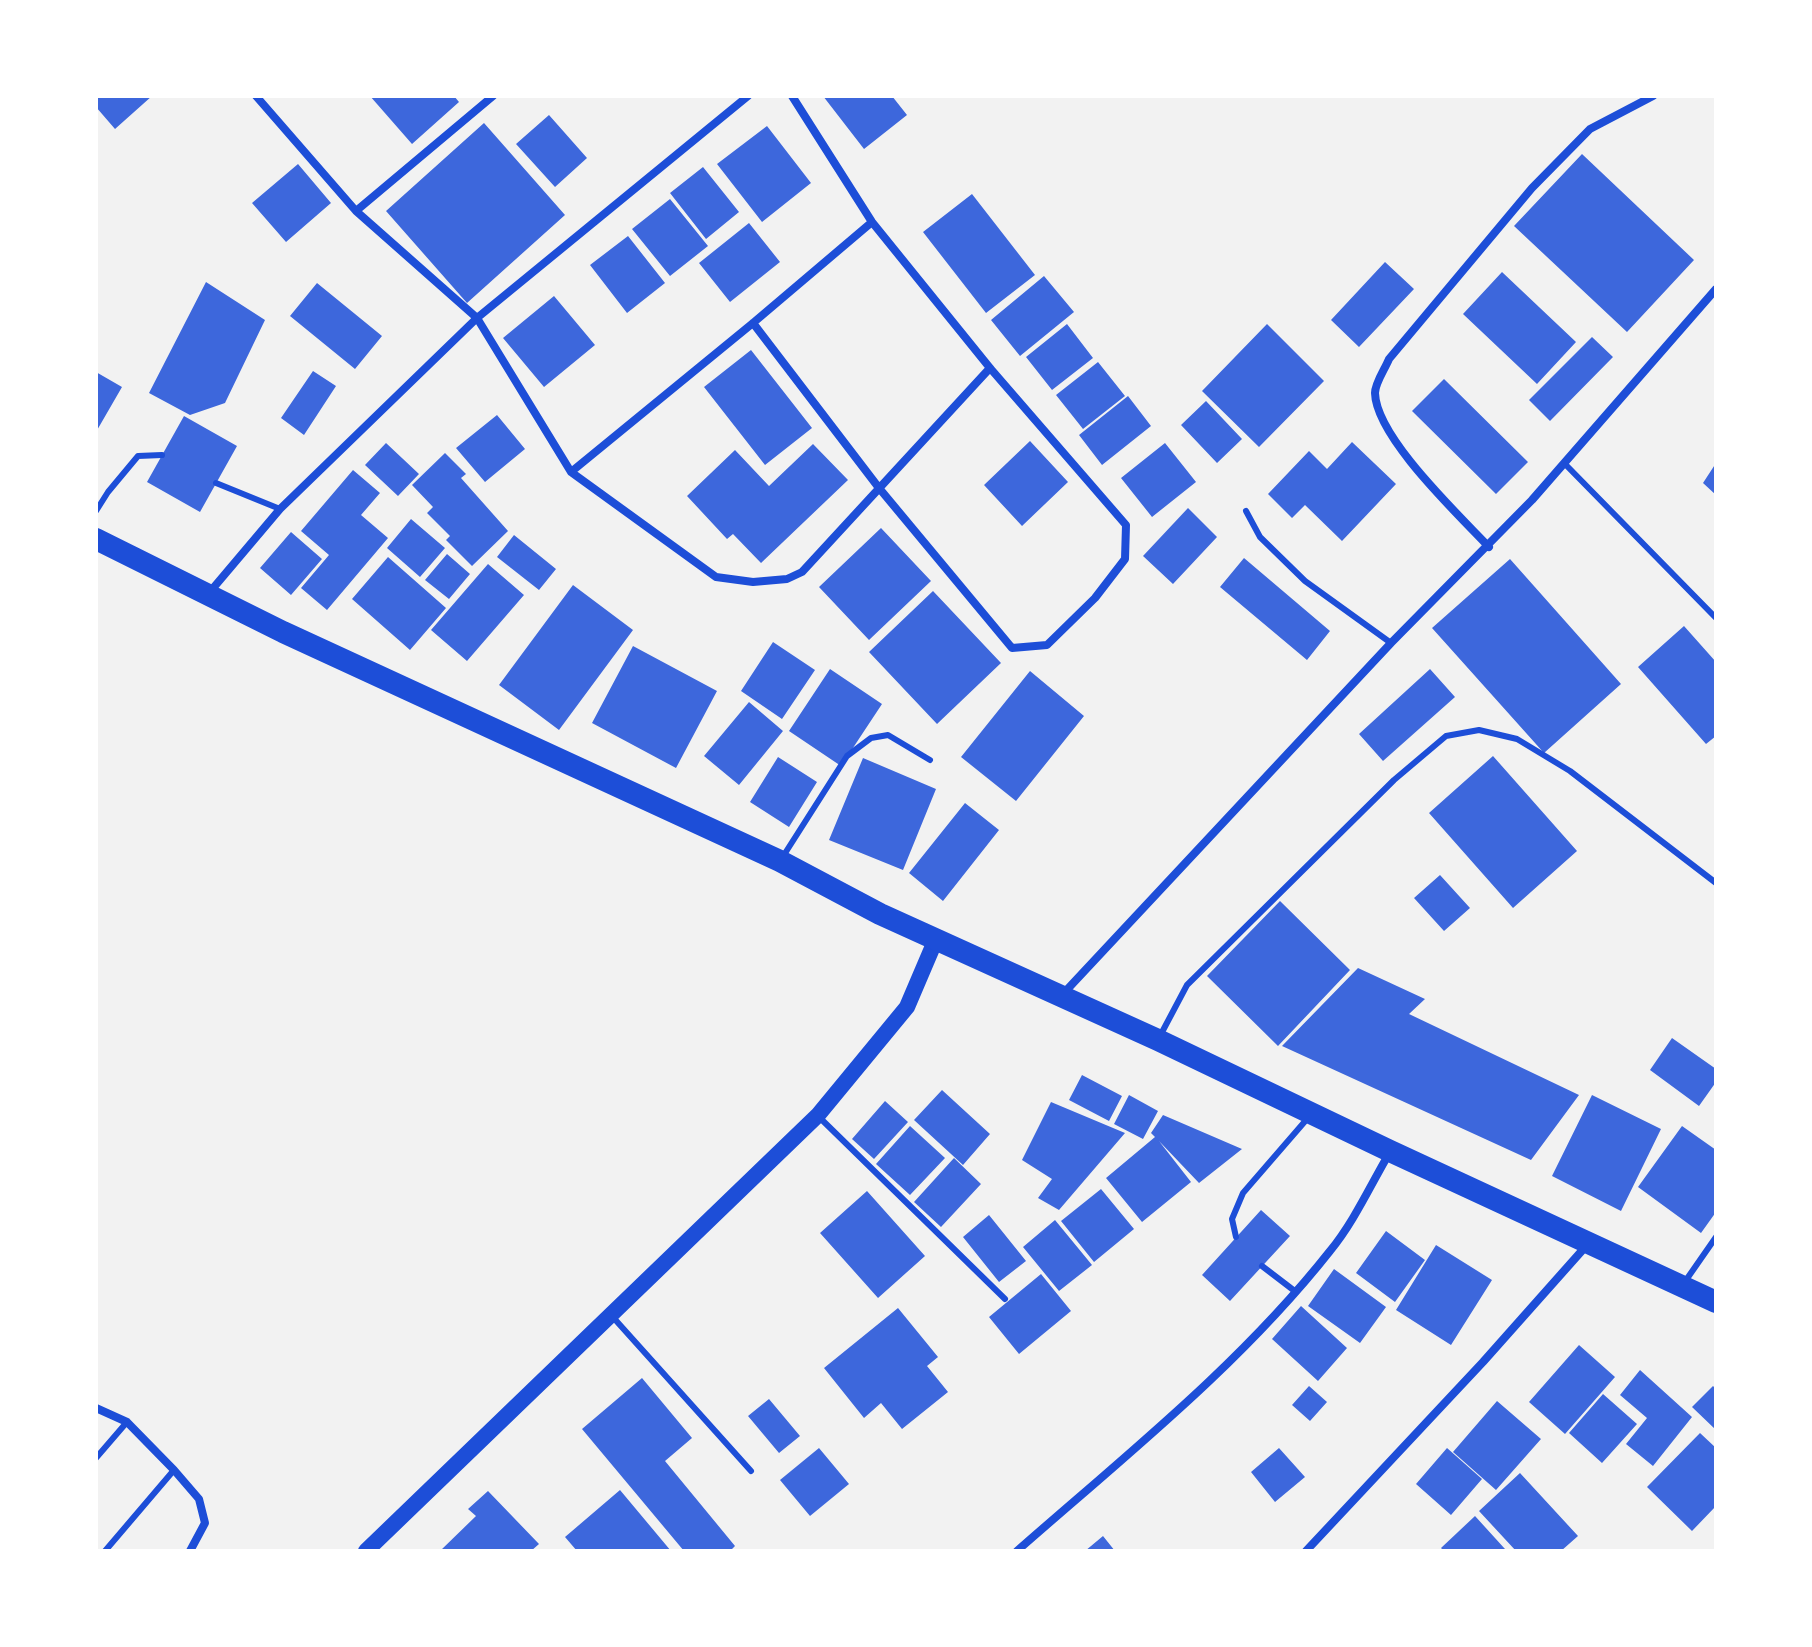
<!DOCTYPE html>
<style>
body{margin:0}
#map{position:relative;width:1812px;height:1647px;overflow:hidden;background:#f2f2f2;font-family:"Golos Text",sans-serif}
canvas{display:block}
.frame{position:absolute;inset:0;border:98px solid #fff;pointer-events:none}
</style>
<div id="map">
<canvas width="1812" height="1647"></canvas>
<div class="frame"></div>
</div>
<script>
const ctx = document.querySelector('canvas').getContext('2d');
ctx.lineJoin = 'round';
function fillPath(path, color) { ctx.fillStyle = color; ctx.fill(path, 'evenodd'); }
function strokePath(path, color, width, dash) { ctx.strokeStyle = color; ctx.lineWidth = width; ctx.lineCap = dash ? 'butt' : 'round'; ctx.setLineDash(dash || []); ctx.stroke(path); }
fillPath(new Path2D(`
 M96,96h56l-37,33 -19,-22z
 M370,96h84l5,6 -47,42z
 M823,96h69l15,19 -43,34z
 M549,115l38,43 -32,29 -39,-43z
 M484,123l81,92 -98,88 -81,-92z
 M767,126l44,57 -49,39 -45,-58z
 M1582,154l112,106 -67,72 -113,-106z
 M298,164l33,39 -45,39 -34,-39z
 M703,167l36,45 -33,27 -36,-46z
 M972,194l63,81 -49,38 -63,-81z
 M670,199l38,47 -38,30 -38,-47z
 M749,223l31,39 -50,40 -31,-39z
 M628,236l37,47 -38,30 -37,-48z
 M1385,262l29,27 -55,58 -28,-27z
 M1502,272l74,70 -39,42 -74,-70z
 M1044,276l30,36 -54,44 -29,-36z
 M206,282l59,38 -40,83 -35,12 -41,-22z
 M317,283l65,53 -27,33 -65,-53z
 M554,296l41,49 -51,42 -41,-49z
 M1067,324l26,34 -41,32 -26,-33z
 M1267,324l57,57 -65,66 -57,-56z
 M1592,337l21,20 -63,64 -21,-21z
 M751,350l61,78 -47,37 -61,-78z
 M1098,362l27,34 -42,33 -27,-34z
 M313,371l23,15 -32,49 -23,-17z
 M96,372l26,15 -26,45z
 M1444,379l84,83 -32,32 -84,-83z
 M1128,396l23,30 -49,39 -23,-30z
 M1206,401l36,38 -25,24 -36,-38z
 M497,415l28,34 -40,33 -29,-34z
 M184,416l53,30 -37,66 -53,-30z
 M1030,441l38,41 -46,44 -38,-41z
 M1352,442l44,42 -54,57 -37,-36 -13,13 -24,-24 41,-43 18,18z
 M386,443l33,31 -21,22 -33,-31z
 M1165,443l31,39 -44,35 -31,-39z
 M813,444l35,36 -87,83 -28,-29 -6,5 -40,-43 48,-46 34,36z
 M445,453l21,21 -5,4 47,53 -36,35 -26,-26 4,-4 -23,-23 6,-6 -21,-22z
 M1716,463v32l-13,-12z
 M353,470l27,23 -19,22 27,23 -61,72 -26,-22 28,-33 -28,-24z
 M1188,508l29,29 -44,47 -30,-28z
 M411,519l34,29 -25,29 -33,-29z
 M881,528l50,53 -62,59 -50,-53z
 M291,532l31,27 -31,36 -31,-27z
 M514,535l42,34 -17,21 -42,-33z
 M447,554l23,20 -21,25 -24,-19z
 M388,557l58,51 -36,42 -58,-51z
 M1244,558l86,73 -23,29 -87,-73z
 M1510,559l111,125 -77,69 -112,-125z
 M488,564l36,31 -57,66 -36,-31z
 M573,585l60,45 -74,100 -60,-45z
 M933,591l68,72 -64,61 -68,-72z
 M1684,626l32,36v74l-10,8 -68,-77z
 M773,642l42,28 -33,49 -41,-28z
 M633,646l84,45 -41,77 -84,-45z
 M830,669l52,35 -41,62 -52,-35z
 M1430,669l25,28 -72,64 -24,-27z
 M1030,671l54,45 -68,85 -55,-44z
 M749,702l34,29 -44,54 -35,-29z
 M1493,756l84,95 -64,57 -84,-95z
 M778,757l39,25 -28,45 -39,-25z
 M863,758l73,31 -33,81 -74,-30z
 M965,803l34,27 -56,71 -34,-28z
 M1440,875l30,33 -26,23 -30,-33z
 M1280,901l70,69 -72,76 -71,-70z
 M1358,968l67,31 -16,15 170,81 -48,65 -249,-114z
 M1672,1038l44,31v13l-17,24 -49,-36z
 M1082,1075l40,21 -13,25 -40,-21z
 M942,1090l48,44 -27,31 -49,-45z
 M1129,1095l29,16 -15,28 -29,-15z
 M1592,1095l69,34 -40,82 -69,-35z
 M885,1101l23,21 -34,37 -22,-20z
 M1051,1102l74,31 -66,77 -21,-12 14,-19 -30,-19z
 M1163,1115l79,34 -43,34 -40,-42 32,41 -49,40 -36,-44 49,-41 -4,-4z
 M910,1126l35,32 -35,37 -34,-31z
 M1682,1126l34,24v62l-15,21 -63,-46z
 M954,1158l27,26 -40,43 -27,-25z
 M1101,1189l33,40 -40,33 -33,-41z
 M867,1191l58,65 -47,42 -58,-65z
 M1261,1210l29,26 -60,65 -28,-26z
 M989,1215l37,46 -27,21 -36,-45z
 M1055,1220l37,45 -33,26 -36,-44z
 M1386,1231l39,29 -30,42 -39,-29z
 M1436,1245l56,35 -41,65 -55,-35z
 M1334,1269l52,38 -26,36 -52,-37z
 M1041,1274l30,37 -52,43 -30,-37z
 M1301,1306l46,42 -29,33 -46,-42z
 M898,1308l40,49 -11,9 21,26 -46,37 -21,-26 -17,15 -40,-50z
 M1579,1345l36,32 -50,57 -36,-32z
 M1640,1370l52,47 -39,49 -27,-22 21,-26 -27,-23z
 M642,1378l50,60 -27,23 70,85 -5,5h-46l-102,-122z
 M1309,1386l18,16 -17,19 -18,-16z
 M1713,1386l3,3v41l-24,-23z
 M1603,1394l34,30 -35,39 -33,-30z
 M769,1399l31,37 -21,17 -31,-37z
 M1497,1401l44,38 -45,51 -43,-38z
 M1700,1433l16,15v58l-24,25 -45,-44z
 M819,1448l30,36 -39,32 -30,-36z
 M1279,1448l26,29 -30,25 -24,-30z
 M1447,1448l35,31 -31,36 -35,-31z
 M1520,1473l58,63 -17,15h-45l-37,-40z
 M620,1490l51,61h-94l-12,-14z
 M488,1491l51,53 -8,7h-91l36,-35 -8,-7z
 M1475,1516l30,33 -61,2 -3,-3z
 M1103,1536l12,15h-30z`), '#3d67dc');
strokePath(new Path2D(`
 M1565,464l151,154
 M216,483l64,26
 M96,511l12,-19 30,-36 24,-1
 M1246,511l14,26 45,44 86,62
 M782,858l65,-102 24,-18 17,-3 42,25
 M1160,1036l27,-51 207,-205 52,-44 33,-6 38,9 53,32 146,112
 M819,1117l186,182
 M1236,1237l-4,-18 11,-26 64,-74
 M1262,1266l34,26
 M1684,1283l32,-46
 M611,1315l140,156
 M96,1458l31,-36
 M105,1551l69,-81`), '#1d4ed8', 6);
strokePath(new Path2D(`
 M256,96l100,115 121,107 94,154 145,105 37,5 34,-3 15,-7 188,-204
 M356,211l137,-115
 M753,323l126,165 133,160 35,-3 48,-47 30,-39 1,-34 -136,-157 -118,-146 -80,-126
 M571,472l182,-149 119,-101
 M1489,547c-31,-33 -113,-110 -114,-154 0,-10 10,-24 14,-34l143,-171 58,-59 63,-33
 M209,593l71,-84 197,-191 271,-222
 M1062,995l329,-352 141,-143 184,-211
 M96,1408l31,14 47,48 25,29 6,24 -15,28
 M1017,1551c108,-95 223,-186 313,-300 24,-29 41,-67 60,-99
 M1306,1551l177,-189 104,-117`), '#1d4ed8', 8);
strokePath(new Path2D(`
 M366,1551l452,-436 89,-108 29,-68`), '#1d4ed8', 16);
strokePath(new Path2D(`
 M96,539l187,93 497,229 100,53 278,126 232,111 326,151`), '#1d4ed8', 22);
</script>
